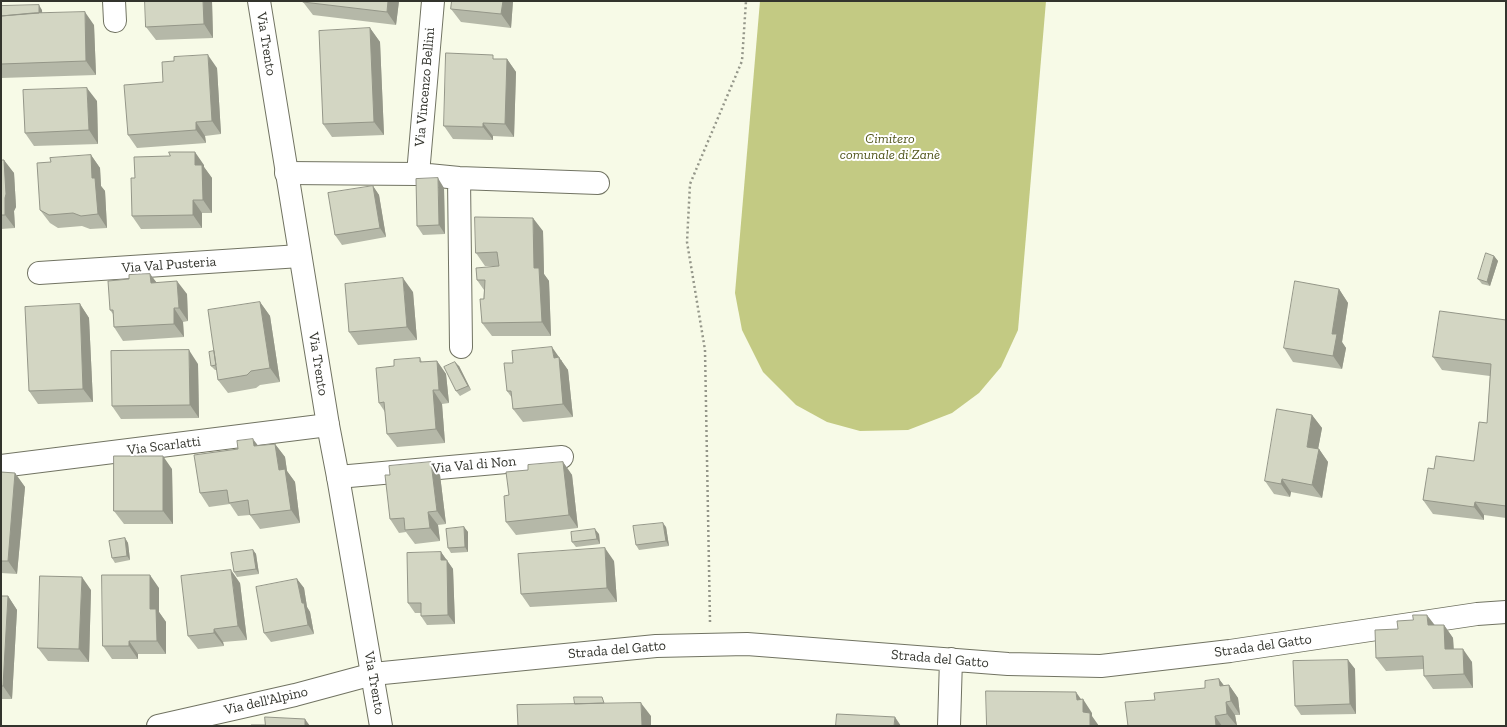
<!DOCTYPE html>
<meta charset="utf-8">
<style>
body{margin:0}
#map{position:relative;width:1507px;height:727px;overflow:hidden;background:#f7fae7;font-family:"Zilla Slab",serif}
canvas{display:block}
.frame{position:absolute;inset:0;border:2px solid #33342d;pointer-events:none}
</style>
<div id="map">
<canvas width="1507" height="727"></canvas>
<div class="frame"></div>
</div>
<script>
const ctx = document.querySelector('canvas').getContext('2d');
ctx.lineJoin = 'round';
function fillPath(path, color) { ctx.fillStyle = color; ctx.fill(path, 'evenodd'); }
function strokePath(path, color, width, dash) { ctx.strokeStyle = color; ctx.lineWidth = width; ctx.lineCap = dash ? 'butt' : 'round'; ctx.setLineDash(dash || []); ctx.stroke(path); }
function drawText(font, color, halo, rows, align = 'center') {
  ctx.font = font + ' "Zilla Slab",serif'; ctx.lineWidth = 4; ctx.setLineDash([]); ctx.textBaseline = 'middle'; ctx.strokeStyle = halo; ctx.fillStyle = color; for (const [text, x, y, turn = 0] of rows) {
    ctx.save(); ctx.translate(x, y); ctx.rotate((+turn || 0) * Math.PI / 180); ctx.textAlign = isNaN(turn) ? turn : align; if (halo) ctx.strokeText(text, 0, 0); ctx.fillText(text, 0, 0); ctx.restore();
  }
}
fillPath(new Path2D(`
 M760,1h286l-28,329 -17,37 -22,26 -27,20 -44,17 -48,1 -33,-9 -31,-17 -33,-33 -21,-42 -7,-37z`), '#c3ca83');
const minor = new Path2D(`
 M114,1l1,20
 M286,173l132,1 41,4 139,5
 M418,174l15,-173
 M459,178l2,169
 M39,273l261,-17
 M1,466l327,-41
 M338,477l224,-20
 M158,726l137,-31 78,-21 283,-28 91,-2 261,20 93,2 129,-15 247,-37 29,-2
 M949,726l2,-67`);
const tertiary = new Path2D(`
 M259,1l69,424 10,52 43,249`);
strokePath(minor, '#717362', 24);
strokePath(tertiary, '#717362', 24);
strokePath(new Path2D(`
 M710,622l-5,-272 -18,-108 3,-58 52,-123 4,-60`), '#949689', 2.5, [2, 3]);
strokePath(minor, '#fff', 22);
strokePath(tertiary, '#fff', 22);
fillPath(new Path2D(`
 M212,1l1,37 -57,2 -10,-13z
 M399,1l-3,24 -83,-10 -10,-13z
 M452,1h61l-2,27 -50,-6 -10,-13z
 M1,6l41,4v3l52,12 2,50 -95,3z
 M370,28l10,14 4,93 -52,2 -9,-13z
 M496,59h11l9,13 -2,65 -21,-1v4l-40,-1 -9,-13z
 M217,68l4,66 -16,2 1,7 -69,5 -9,-13 35,-53z
 M97,101l1,43 -64,2 -9,-13z
 M91,155l9,13 1,18 4,5 2,37 -17,1 -8,-3 -24,2 -8,-5 -10,-13 11,-48z
 M1,160l13,13 2,34 -2,4 1,17 -14,1z
 M204,165v2l8,11v35h-10v15l-61,1 -9,-13 3,-38z
 M373,186l6,9 7,42 -44,8 -7,-10z
 M444,188l1,46 -22,1 -6,-9z
 M543,231l1,43 5,7 2,55h-59l-10,-13 2,-33 -7,-10 22,-14h-14l-9,-13z
 M1494,256l4,5 -8,25 -8,-2 -4,-5z
 M150,274l6,8 31,12 1,27 -5,1 1,15 -61,4 -9,-14 -1,-13 -3,-4 19,-31z
 M1339,289l9,14 -6,39 4,6 -4,21 -49,-7 -9,-14z
 M413,292l4,48 -59,5 -9,-13z
 M260,302l10,14 10,66 -20,3 -4,3 -28,5 -10,-13 -1,-10h-2l-4,-4 3,-15z
 M80,304l9,14 4,84 -55,2 -9,-13z
 M1506,320v198l-22,-3v5l-51,-6 -10,-14 11,-31 40,-8 13,-38 3,-47 -48,-6 -9,-13z
 M420,358l2,4 15,-1 9,13 3,29 -7,1 3,39 -48,4 -10,-13 -2,-22 -6,-9 15,-37z
 M562,360v2l6,8 5,47 -50,5 -10,-13 -1,-11 -5,-7z
 M198,364l1,54 -78,1 -9,-13z
 M459,366l12,24 -11,6 -4,-5z
 M1312,415l10,13 -4,21h1l9,13 -6,36 -31,-6 -1,5 -16,-3 -9,-13z
 M275,444l10,13 2,14 8,11 5,41 -40,6 -10,-14 -12,1 -8,-12 -21,3 -9,-14 58,-47z
 M563,462l9,13 6,53 -62,7 -10,-13 3,-27 19,-25z
 M172,469l1,55h-49l-10,-13z
 M1,472l14,1 10,14 -8,87 -16,-1z
 M390,475h50l6,49 -8,1 2,16 -25,3 -9,-12 -7,1 -9,-14z
 M464,527l4,5v20l-17,1 -3,-5z
 M666,527l3,19 -30,4 -3,-5z
 M599,534l1,10 -24,3 -4,-5z
 M125,538l3,5 2,17 -15,3 -3,-5z
 M253,550l3,4 3,20 -22,3 -3,-5z
 M441,552l12,17 2,55 -28,1 -6,-9v-3h-6l-7,-10z
 M614,561l3,41 -87,5 -9,-13z
 M297,579l7,9 3,19 3,5 4,22 -43,8 -7,-9z
 M240,583l7,57 -24,2 1,4 -26,3 -10,-13z
 M159,588v24l7,10v32h-28v5h-26l-9,-13z
 M91,590l-2,72 -41,-1 -10,-13z
 M1,596h7l9,14 -5,89h-11z
 M1435,625h9l9,13 1,11 18,13 1,26 -40,1 -9,-13v-7l-38,2 -10,-13 22,-29z
 M1348,660l7,9 1,45 -55,1 -6,-9z
 M1219,679l5,7 5,-1 9,13 2,17h-5l2,11h-109l27,-26 50,-12z`), '#b5b8a8');
fillPath(new Path2D(`
 M203,1h9l1,37 -9,-14z
 M388,1h11l-3,24 -9,-13z
 M503,1h10l-2,27 -10,-14z
 M39,5l3,5 1,17 -4,-5z
 M85,12l9,13 2,50 -10,-14z
 M370,28l10,14 4,93 -10,-13z
 M208,55l9,13 4,66 -9,-13z
 M507,59l9,13 -2,65 -9,-13z
 M87,88l10,13 1,43 -9,-14z
 M196,122l9,14 1,7 -10,-13z
 M483,123l10,13v4l-10,-13z
 M195,152l9,13v2l8,11v35l-9,-13 -8,-35z
 M91,155l9,13 1,18 4,5 2,37 -9,-14 -6,-36z
 M4,160l10,13 2,34 -2,4 1,17 -10,-13z
 M438,178l6,10 1,46 -6,-9z
 M373,186l6,9 7,42 -6,-9z
 M193,200l9,13v15l-9,-13z
 M533,218l10,13 1,43 5,7 2,55 -9,-14 -8,-54z
 M1494,256l4,5 -8,25 -3,-4z
 M150,274l10,13 -9,-4z
 M403,278l10,14 4,48 -10,-13z
 M177,281l10,13 1,27 -9,-13z
 M1339,289l9,14 -6,39 4,6 -4,21 -9,-13 -1,-22z
 M260,302l10,14 10,66 -10,-14z
 M80,304l9,14 4,84 -10,-13z
 M174,308l9,14 1,15 -10,-13z
 M552,347l16,23 5,47 -10,-13 -9,-46z
 M189,350l9,14 1,54 -9,-13z
 M437,361l9,13 3,29 -10,-13z
 M455,362l4,4 12,24 -3,-4z
 M433,390l9,14 3,39 -9,-14z
 M1312,415l10,13 -6,32 -9,-13z
 M253,439l10,13 -9,-6z
 M275,444l10,13 2,14 8,11 5,41 -9,-13 -12,-40z
 M1319,449l9,13 -6,36 -10,-13z
 M163,456l9,13 1,55 -10,-13z
 M431,462l9,13 6,49 -9,-13z
 M563,462l9,13 6,53 -9,-13z
 M15,473l10,14 -8,87 -9,-13z
 M1282,479l9,13 -1,5 -9,-13z
 M1475,502l9,13v5l-10,-13z
 M428,512l10,13 2,16 -10,-13z
 M663,523l3,4 3,19 -3,-5z
 M464,527l4,5v20l-3,-5z
 M595,529l4,5 1,10 -3,-5z
 M125,538l3,5 2,17 -3,-4z
 M605,548l9,13 3,41 -10,-14z
 M253,550l3,4 3,20 -3,-5z
 M441,552l12,17 2,55 -7,-9 -7,-55z
 M231,570l9,13 7,57 -9,-14z
 M150,575l9,13v24l7,10v32l-9,-13 -7,-32z
 M82,577l9,13 -2,72 -10,-13z
 M297,579l7,9 3,19 3,5 4,22 -6,-9 -6,-22z
 M8,596l9,14 -5,89 -9,-13z
 M1427,615l10,13 -9,-3z
 M1444,625l9,13 1,25 -9,-14z
 M214,629l9,13 1,4 -10,-13z
 M129,641l9,13v5l-9,-13z
 M1463,649l9,13 1,26 -9,-14z
 M1348,660l7,9 1,45 -6,-10z
 M1219,679l10,13 -9,-6z
 M1229,685l9,13 2,17 -9,-14z
 M1076,692l7,10v-3l9,14v3l7,10h-9l-13,-26z
 M1226,702l9,13 2,11 -10,-12z
 M641,703l10,13v10h-9z
 M1215,716l7,10h-6z
 M895,717l6,9h-7z
 M305,719l5,7h-5z`), '#949688');
const building = new Path2D(`
 M145,1h58l1,23 -58,3z
 M303,1h85l-1,11 -84,-10z
 M452,1h51l-2,13 -50,-5z
 M39,5v8l-38,3v-10z
 M85,12l1,49 -85,3v-48l32,-3z
 M370,28l4,94 -51,2 -4,-93z
 M446,53l47,2v4h14l-2,65 -22,-1v4l-39,-1z
 M208,55l4,66 -16,1v8l-68,5 -4,-50 39,-3 -1,-20 12,-1v-4z
 M87,88l2,42 -64,3 -2,-43z
 M169,152h26v13h7l1,35h-10v15l-61,1 -1,-38h4l-1,-21 36,-1z
 M91,155l1,23h3l3,36 -17,2 -8,-3 -24,2 -9,-5 -3,-47 14,-1 -1,-4z
 M1,160h3l2,34 -1,4v17h-4z
 M438,178l1,47 -22,1 -1,-47z
 M373,186l7,42 -45,7 -7,-42z
 M475,217l58,1 1,50h5l3,54 -60,1 -2,-24h4l1,-19h-8l-1,-12 23,-2 -2,-14 -21,1z
 M1486,253l8,3 -7,26 -9,-3z
 M150,274l1,9 26,-2 2,27h-5v16l-60,3 -1,-17h-3l-2,-29 21,-2v-4z
 M403,278l4,49 -58,5 -4,-48z
 M1295,281l44,8 -7,45h5l-4,22 -49,-8z
 M260,302l10,66 -19,3 -4,4 -29,5 -10,-70z
 M80,304l3,85 -54,2 -4,-84z
 M1440,311l66,9v186l-31,-4 -1,5 -51,-7 5,-32 6,1 2,-13 38,5 5,-39 8,1 4,-59 -58,-7z
 M552,347l2,11 5,-1 4,47 -50,5 -2,-18h-4l-3,-28h9l-1,-12z
 M189,350l1,55 -78,1 -1,-55z
 M214,351l2,14 -5,1 -2,-14z
 M420,358v4l17,-1 2,29h-6l3,39 -49,5 -3,-32 -5,1 -3,-35 18,-2v-6z
 M455,362l13,24 -12,5 -12,-24z
 M1277,409l35,6 -5,32 12,2 -7,36 -30,-6 -1,5 -16,-3z
 M253,439l1,7 21,-2 4,26 6,-1 6,41 -41,5 -2,-15 -19,3 -2,-13 -27,3 -6,-38 44,-6 -1,-8z
 M114,456h49v55h-49z
 M431,462l6,49 -9,1 2,16 -25,2 -1,-12 -14,1 -5,-44h5l-1,-9z
 M563,462l6,53 -63,7 -2,-26 5,-1 -3,-23 22,-2v-5z
 M1,472l14,1 -7,88h-7z
 M663,523l3,18 -30,4 -3,-19z
 M464,527l1,20 -17,1 -2,-19z
 M595,529l2,10 -25,3 -1,-10z
 M125,538l2,18 -15,2 -3,-17z
 M605,548l2,40 -86,6 -3,-40z
 M253,550l3,19 -22,3 -3,-19z
 M441,552v8h6l1,55 -27,1v-13h-13l-1,-50z
 M231,570l7,56 -24,3v4l-26,3 -7,-60z
 M102,575h48v34h6l1,32h-28v5h-26z
 M40,576l42,1 -3,72 -41,-1z
 M297,579l5,24h2l4,22 -44,8 -8,-46z
 M1,596h7l-5,90h-2z
 M1413,615h14l1,10h16l1,24h18l1,25 -40,2 -1,-20 -47,2 -1,-28 23,-1 -1,-8 16,-1z
 M1348,660l2,44 -55,2 -2,-45z
 M1219,679l1,7 9,-1 2,16 -5,1 1,12 -12,2 1,10h-88l-3,-24 30,-2 -1,-7 51,-5v-7z
 M986,691l90,1 1,8 6,-1v13l7,1v13h-103z
 M574,697h28l2,6 -29,1z
 M641,703l1,23h-124l-1,-21z
 M837,714l58,3 -1,9h-58z
 M265,717l40,2v7h-54v-1h14z`);
fillPath(building, '#d3d6c3');
strokePath(building, '#949688', 1);
drawText('14px', '#33342d', '#fff', [
 ["Via Trento",266,44,81],
 ["Via Vincenzo Bellini",425,87,-85],
 ["Via Val Pusteria",169,265,-4],
 ["Via Trento",318,364,81],
 ["Via Scarlatti",164,446,-7],
 ["Via Val di Non",474,465,-5],
 ["Strada del Gatto",1263,646,-8],
 ["Strada del Gatto",617,650,-5],
 ["Strada del Gatto",940,659,5],
 ["Via Trento",374,683,80],
 ["Via dell'Alpino",266,701,-13]
]);
drawText('italic 14px', '#51551c', '#fff', [
 ["Cimitero",890,139],
 ["comunale di Zanè",890,155]
]);
</script>
